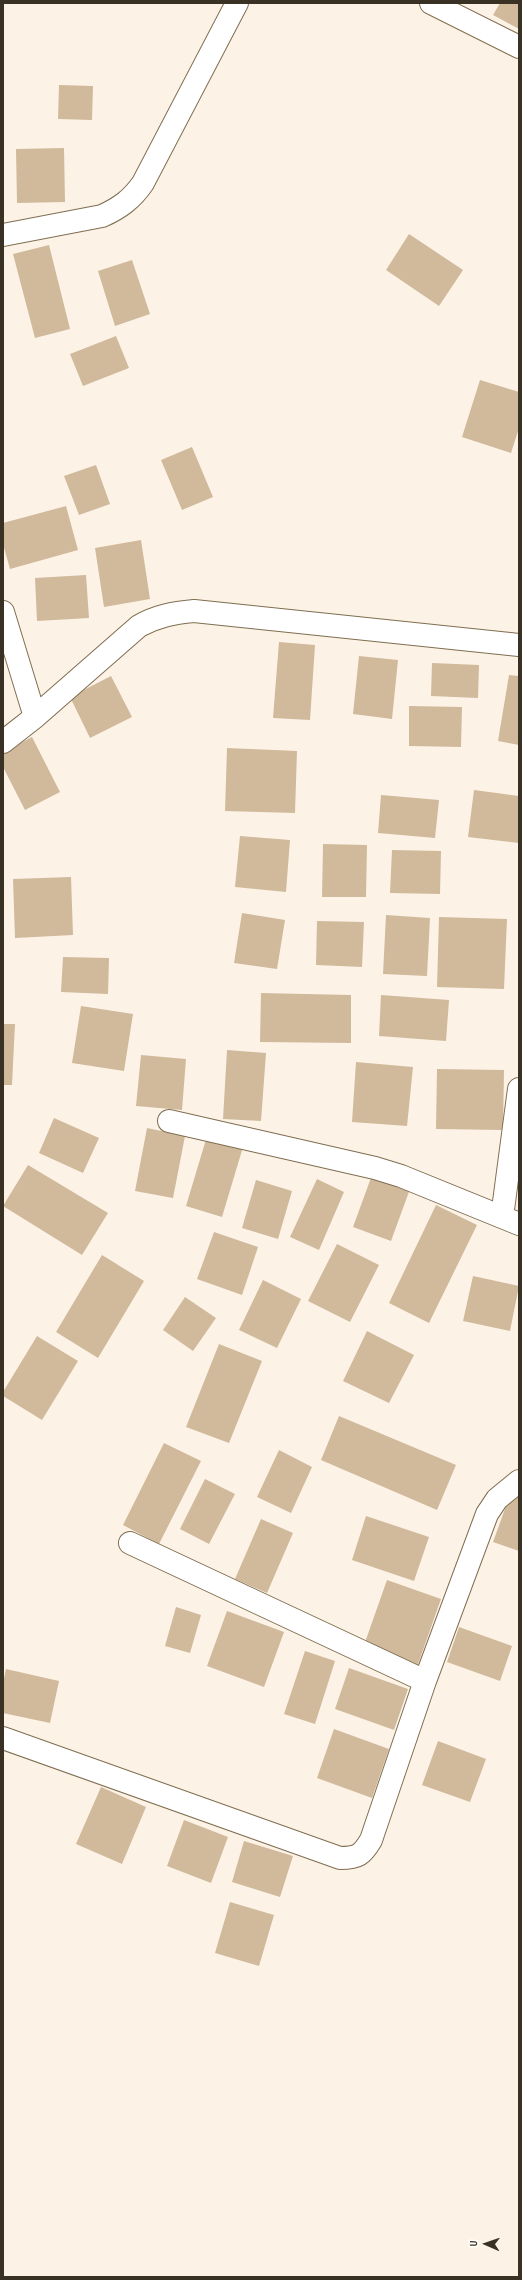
<!DOCTYPE html>
<style>
body{margin:0}
#map{position:relative;width:522px;height:2280px;overflow:hidden;background:#fcf3e6;font-family:"Sofia Sans Condensed",sans-serif}
canvas{display:block}
.frame{position:absolute;inset:0;border:4px solid #393124;pointer-events:none}
.north{position:absolute;left:466px;top:2224px;width:40px;height:40px;-webkit-text-stroke:3px #fff;paint-order:stroke;rotate:272deg;font-size:11px;font-weight:700;line-height:16px;text-align:center;color:#393124}
.north::after{content:'';display:block;margin:auto;width:14px;height:18px;background:#393124;clip-path:polygon(50% 0,100% 100%,50% 72%,0 100%)}
</style>
<div id="map">
<canvas width="522" height="2280"></canvas>
<div class="frame"></div>
<div class="north">U</div>
</div>
<script>
const ctx = document.querySelector('canvas').getContext('2d');
ctx.lineJoin = 'round';
function fillPath(path, color) { ctx.fillStyle = color; ctx.fill(path, 'evenodd'); }
function strokePath(path, color, width, dash) { ctx.strokeStyle = color; ctx.lineWidth = width; ctx.lineCap = dash ? 'butt' : 'round'; ctx.setLineDash(dash || []); ctx.stroke(path); }
fillPath(new Path2D(`
 M500,3h19v26l-26,-14z
 M59,85l34,1 -1,34 -34,-1z
 M64,148l1,54 -48,1 -1,-54z
 M409,234l54,36 -24,36 -53,-36z
 M49,245l21,84 -35,9 -22,-84z
 M132,260l18,54 -35,12 -17,-55z
 M116,336l13,32 -46,18 -13,-32z
 M480,380l39,12v36l-8,25 -49,-16z
 M192,447l21,50 -31,13 -21,-50z
 M96,465l14,39 -31,11 -15,-39z
 M66,506l12,44 -68,19 -7,-25v-21z
 M141,540l9,59 -46,8 -9,-59z
 M86,575l3,43 -52,3 -2,-43z
 M279,642l36,3 -5,75 -37,-2z
 M359,656l39,4 -6,59 -39,-5z
 M432,663l47,2 -1,33 -47,-2z
 M509,675l10,1v69l-21,-4z
 M111,676l21,41 -42,21 -20,-41z
 M409,706l53,1 -1,40 -52,-1z
 M32,737l28,55 -35,18 -22,-43v-15z
 M227,748l70,3 -2,62 -70,-2z
 M474,790l45,6v47l-51,-6z
 M381,795l58,5 -4,38 -57,-5z
 M240,836l50,4 -4,52 -51,-5z
 M323,844l44,1 -1,52h-44z
 M392,850l49,1 -1,43 -50,-1z
 M71,877l2,58 -58,3 -2,-59z
 M242,913l43,7 -8,49 -43,-6z
 M386,915l44,3 -3,58 -44,-2z
 M439,917l68,2 -3,70 -67,-2z
 M317,921l47,1 -2,45 -46,-2z
 M63,957l46,1 -1,36 -47,-2z
 M261,993l90,2v48l-91,-1z
 M381,995l68,5 -3,41 -67,-5z
 M81,1006l52,8 -9,57 -52,-8z
 M3,1024h12l-3,61h-9z
 M227,1050l39,3 -5,68 -38,-2z
 M141,1055l45,4 -4,51 -46,-4z
 M356,1062l57,5 -6,59 -55,-4z
 M437,1069l67,1 -1,60 -67,-1z
 M54,1118l45,20 -16,35 -44,-20z
 M147,1128l38,8 -12,62 -38,-7z
 M207,1136l36,11 -21,70 -36,-11z
 M28,1165l80,48 -26,42 -79,-49z
 M372,1175l38,14 -19,52 -38,-14z
 M317,1179l27,13 -25,58 -29,-13z
 M256,1180l36,11 -14,48 -36,-11z
 M436,1205l41,20 -48,98 -40,-20z
 M214,1232l44,15 -16,48 -45,-16z
 M337,1244l42,21 -29,57 -42,-21z
 M102,1255l42,26 -46,77 -42,-26z
 M473,1276l46,10 -9,45 -47,-10z
 M263,1280l38,19 -24,49 -38,-18z
 M185,1297l31,21 -23,33 -30,-21z
 M367,1331l47,24 -25,48 -46,-22z
 M37,1336l41,25 -36,59 -39,-24v-4z
 M219,1344l43,17 -33,82 -43,-16z
 M339,1416l117,49 -19,45 -116,-50z
 M164,1443l37,18 -42,83 -36,-19z
 M279,1450l33,17 -21,46 -34,-16z
 M205,1479l30,15 -26,50 -29,-15z
 M511,1492l8,2v57l-26,-9z
 M366,1516l63,21 -15,44 -62,-21z
 M261,1519l32,14 -26,60 -32,-14z
 M387,1580l54,19 -24,68 -54,-19z
 M176,1607l25,8 -11,38 -25,-7z
 M227,1611l57,21 -20,55 -57,-21z
 M459,1627l53,19 -12,35 -53,-19z
 M305,1651l30,10 -20,63 -31,-10z
 M349,1668l59,21 -14,41 -59,-21z
 M6,1669l53,12 -9,42 -47,-10v-30z
 M334,1729l55,20 -17,49 -55,-20z
 M438,1741l48,18 -16,43 -48,-17z
 M101,1787l45,20 -24,57 -46,-20z
 M184,1820l44,17 -17,46 -44,-17z
 M244,1841l49,15 -13,41 -48,-15z
 M230,1902l44,13 -15,51 -44,-13z`), '#d1b99c');
const street = new Path2D(`
 M431,3l88,44
 M3,235l99,-19c18,-8 30,-17 41,-33l94,-180
 M3,612l32,105 -32,25
 M35,717l104,-91c18,-10 34,-13 55,-15l325,34
 M169,1121l206,47 26,8 118,48
 M502,1217l17,-128
 M130,1543l295,138
 M3,1738l337,120c18,0 22,-3 31,-18l54,-159 62,-167 10,-15 22,-18`);
strokePath(street, '#806e51', 24);
strokePath(street, '#fff', 22);
</script>
